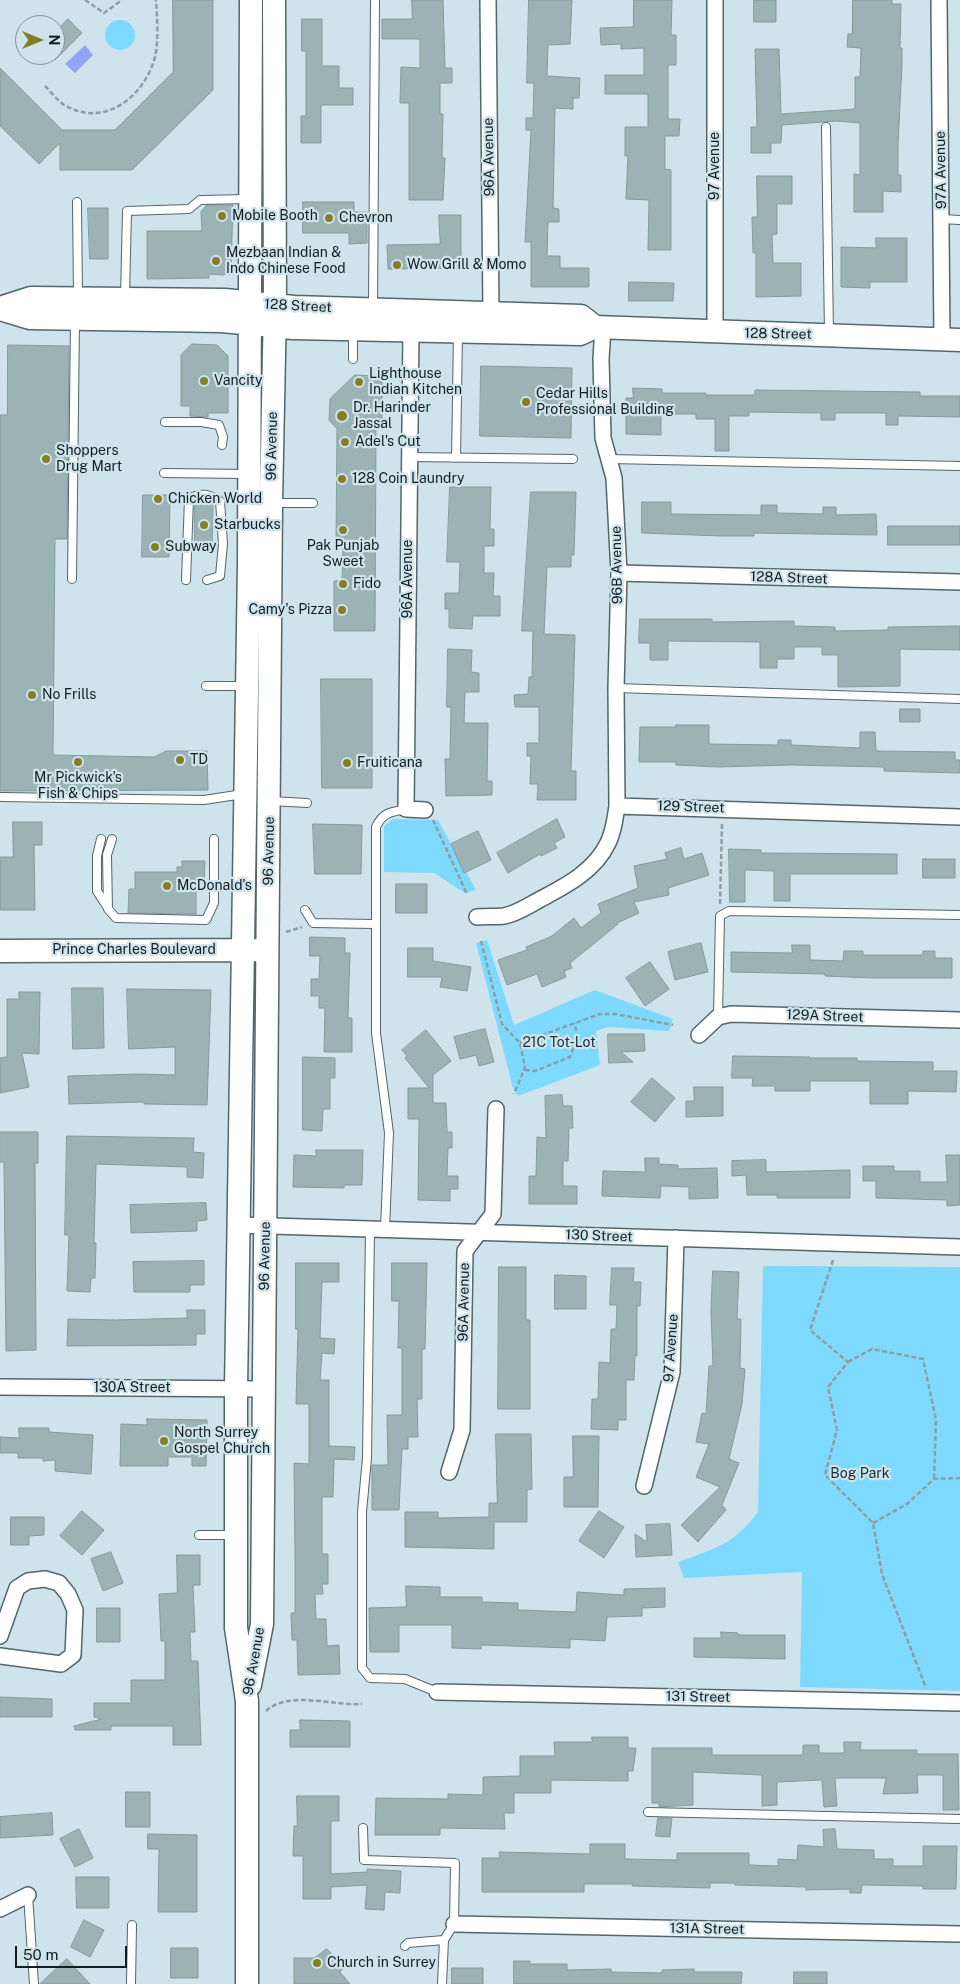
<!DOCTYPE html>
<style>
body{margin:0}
#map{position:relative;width:960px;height:1984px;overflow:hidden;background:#cee3ec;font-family:"Public Sans",sans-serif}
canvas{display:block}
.north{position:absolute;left:15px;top:15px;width:50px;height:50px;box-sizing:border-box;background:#cee3ec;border:1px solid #84939a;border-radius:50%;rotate:90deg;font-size:14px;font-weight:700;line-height:20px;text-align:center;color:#141c1f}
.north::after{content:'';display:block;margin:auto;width:18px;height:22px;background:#857e25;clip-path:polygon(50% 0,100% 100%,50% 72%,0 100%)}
.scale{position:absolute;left:15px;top:1946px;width:112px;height:22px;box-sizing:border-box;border:2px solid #141c1f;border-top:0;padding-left:6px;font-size:15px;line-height:18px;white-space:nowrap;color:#141c1f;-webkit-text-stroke:4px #cee3ec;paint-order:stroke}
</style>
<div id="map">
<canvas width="960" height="1984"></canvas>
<div class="north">N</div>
<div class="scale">50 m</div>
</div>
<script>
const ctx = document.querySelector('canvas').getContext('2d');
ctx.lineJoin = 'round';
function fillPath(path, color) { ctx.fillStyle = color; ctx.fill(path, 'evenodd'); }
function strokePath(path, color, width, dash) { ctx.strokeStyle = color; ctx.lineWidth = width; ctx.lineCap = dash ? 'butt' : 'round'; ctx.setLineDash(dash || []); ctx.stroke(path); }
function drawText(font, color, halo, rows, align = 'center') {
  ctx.font = font + ' "Public Sans",sans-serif'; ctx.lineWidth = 4.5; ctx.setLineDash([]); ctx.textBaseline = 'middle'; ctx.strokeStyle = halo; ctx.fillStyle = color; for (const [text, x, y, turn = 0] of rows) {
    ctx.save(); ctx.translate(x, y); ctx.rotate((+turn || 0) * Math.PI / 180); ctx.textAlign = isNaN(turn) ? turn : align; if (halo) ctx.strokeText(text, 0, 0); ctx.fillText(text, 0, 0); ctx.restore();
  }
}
fillPath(new Path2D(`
 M105 35a15 15 0 1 1 30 0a15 15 0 1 1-30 0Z
 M393,819l45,1 38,70 -11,3 -31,-20 -50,-1v-46z
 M487,940l27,85 81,-35 78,29 -4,12 -61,-4 -12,4 4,34 -82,31 -5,-8 -37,-145z
 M763,1266l197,1v424l-160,-4 2,-115 -118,6 -6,-16c37,-13 56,-18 80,-50z`), '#7dd9fd');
fillPath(new Path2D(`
 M85,45l8,10 -18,18 -10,-9z`), '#92a4f3');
const building = new Path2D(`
 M173,0h40v90l-81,80h-72v-27l-21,21 -39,-38v-58l62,62h53l58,-58z
 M412,0h31l2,68h7v15h-12v31h3l-1,44h3l-2,42h-34v-97h-9l1,-36 19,1v-29h-38v-20h30z
 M529,0h43l-2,44 -22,1 -1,31 33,2 -1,20h-6v11l-18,-1 -2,100 6,1v13h-11l-1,34h13v12h29v19h-58v-45h-6l6,-112h-5v-12h7l1,-35h-7z
 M634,0h38l-1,35h5v30h-8v54h12l-1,17h-14v33l6,1v80h-23l1,-50 -23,-1 2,-43h-3v-29h23v-33h-43v-19h39v-27l-23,1v-5l-20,1 -1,-17 33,-1z
 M754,0h22v22h-22z
 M853,0h39v4h9l-1,44h2v16l-4,81v30h3v17l-18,-1v21h-29v-38l6,1v-52l-24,-2 -54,4 -1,18h-10v10h-20v-26h6l-2,-78h24l2,65 74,-5v-32h5l1,-29 -14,-1 1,-13h4z
 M68,19l14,14 -27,27v-27z
 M302,19h20v47h17v22h14v17h-32v38h-20v-27h5v-65h-4z
 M757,176h35v28h-15v30l-5,1 1,28h28v33l-45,1v-44h-3l-1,-36h5z
 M303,202h51v10h13v31l-18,1v-11h-46z
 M207,205h26l-2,63 -7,7 -15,-1v4l-62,1v-48h55l-1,-19z
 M88,208h20v51h-18z
 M439,215h22v53l-73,1 -1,-24 53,-1z
 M876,238h31v44h-37v6l-29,-1v-40l35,1z
 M629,282l45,1 -1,18h-44z
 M192,344l25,1 11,11v57h-20v4l-18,-1v-10h-9v-51z
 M8,345l61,1 -2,193h-12l-2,216 101,2 12,-6h41l1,39 -208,1v-376h7z
 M481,366l91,2 -1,70 -91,-2z
 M355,375l27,1v52h-6l-1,203h-41v-50h8l1,-37h-7l1,-115 -8,-9 1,-21z
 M633,388l29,1v4h44v2h49v-5l165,2v4h40v21l-62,-1v9h-12v-12h-51v7h-14v-7l-72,-1v4h-20v35h-14v-32h-19v-5h-35v21l-35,-1v-36h7z
 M450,487h41l-1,42h4v17h-10v27h10l-1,23h7v20h-27l-1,13 -23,-1v-19h-4v-16h14l1,-31h-13z
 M531,492h45l-2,63h-3v12h-24l-3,67 31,1 -4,136h5v29h-39l1,-16h-8l1,-28h-4v-13h12v-36h-24l-1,-12 14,-1 1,-17h3l1,-46h-11z
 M143,495h27l-1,62h-27z
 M642,502h29v12l90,1v-10h16v8l46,1v-7h13v8l40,-1 1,21 -123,-2v3h-33l-79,-3z
 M195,503l18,1 -1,43h-17z
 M888,526h72v19h-72z
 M640,619h72v3l82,-1v5l41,1v4l53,-1v-3l72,-1v24l-60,-1v37l-62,1v-32h-16v-8h-28v12h-17v9h-17v-26l-92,-1v19h-18v-17h-11z
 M448,649l24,1 -1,22 8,1v19h-14l-1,31h24l-1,58h5v14l-46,1 -1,-37h5l1,-52h-4z
 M321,679h51v109h-50z
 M900,709h20v13h-20z
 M676,725h33v19l69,1v-5h13v5l69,3v-16h15l1,19 79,1v8h5v13l-76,-2v-4l-93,-2 -73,2 -42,-2v-3h-37l1,-35h36z
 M557,819l8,18 -11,6 3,5 -16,8 -1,-2 -32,19 -11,-20z
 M13,822h29v23h-8l1,65h-35v-53h13z
 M313,824l49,1 -1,49h-46z
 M478,831l13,29 -27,13 -13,-29z
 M681,848l3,11 18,-6 7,22 -41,13 1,7 -35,7 5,11 -22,10 1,1 -48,39 2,5 -8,3 2,6 -24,10 -5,-13 -30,11 -9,-25 29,-10 -1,-3 26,-11 22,-18 7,10 20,-15 -3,-9 40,-16 -4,-22 33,-7 -2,-6z
 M729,849l32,1v3l136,1v20h-107v27h-16v-30l-29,-1v32h-15z
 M923,859h32v19h-32z
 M182,861h23l-1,22h-4v8h-4v23l-68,-1 1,-24h6v-17h42v-5h5z
 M396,884h31v29h-31z
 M310,937l35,1v15h5l-2,65h4v34h-28l1,-44h-6v-12h-8v-17h8l1,-23h-10z
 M701,943l7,29 -33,8 -7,-28z
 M792,945h18v15l33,1 1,-10h19v4h60v-4h12v7h17v20h-79l-48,-2v-2l-94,-2v-20l61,1z
 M408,948h25v13l38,6 -4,24 -27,-4 2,-10h-34z
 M650,962l19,27 -24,17 -19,-28z
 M72,988h31l1,60 -31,1z
 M127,989l84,1 -4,115 -63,-1v-2l-75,2 -1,-28 71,-2 36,1v-28l-46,2z
 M19,992h21l-1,62 -17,-1 7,34 -29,6v-35l7,-1v-58h12z
 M485,1029l9,33 -15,4 -3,-11 -16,4 -6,-22z
 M426,1030l25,31 -18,14v28h13l1,29h5v16h-4l-1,28h11v13h-8v12l-32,-1 1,-81h-11v-31h21l-24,-30 2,-2 -5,-6z
 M608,1034h36l1,17 -24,1 12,10 -24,1z
 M733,1056l77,1v1h47v3l76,1v9h24l-1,21 -48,-1v13h-38v-23h-60v10h-35v-5h-23l1,-8h-21z
 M303,1057l32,1v20h-5v31h-7l-1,22 -19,-1z
 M652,1078l23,20 -20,24 -24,-20z
 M694,1087h29v29l-37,1v-16h8z
 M562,1095l1,11h9l1,22h-4l-1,33h-5v25h14v18h-48v-28h7l1,-39 9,1 -1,-42z
 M0,1132h38v31h-3l1,187 -30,1 -2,-189h-4z
 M67,1136l127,2 -1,14 11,1 -1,25 -16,-1v-10l-91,-3 -2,79h2l-1,35h-4l-1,14 -23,-1 2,-56h-4z
 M316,1150h47l-1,35h-18v3l-51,-1 1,-32 22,1z
 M946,1155h14v50l-13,1v-6l-71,-2v-17h-13v-15h31v5h26v11h27z
 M645,1158h14v6l19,1v4l39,-1 1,30 -29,1v-12l-28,-1 -1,12 -58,-2 1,-25 42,1z
 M766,1160v12l84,-2v28h-73v-3h-30l-1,-20 -14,1v-15z
 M206,1203l1,17 -10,1v10l-66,2 -1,-28z
 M204,1261v24h-14v7h-56l-1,-30z
 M296,1263h43v19h-17l-2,56 15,1 -1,15 -12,-1 -2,27h9v66l26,1 -1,13 -20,-1 -1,38h-11v57h6v30h-6l1,10h-8l1,25h10l1,27 12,-1 1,29 -42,1 -1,-35h-5l-1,-27h4v-58l-1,-92 15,1v-60h-13l2,-75h-2z
 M392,1263h35l-2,86h-3v50h-5l1,38h-10v12h-6l-3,61h-27v-45h16l-1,-50h15v-67h-4l1,-47h-7z
 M499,1267h27v53h4v89h-32z
 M612,1268h22l-1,14h8l-1,24h-3v50h-2l-1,24h-8v40h-8v10l-27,-1 1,-30h6l1,-37 11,1 1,-34h5l1,-24h-7z
 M713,1271l26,1 -2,47h4l-1,49 5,1 -3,35 -13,55 10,4 -17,42 4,5 -28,32 -17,-17 39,-38 -24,-10 13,-33 -13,-2 6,-29 4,1 3,-48h4l-2,-55z
 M555,1275l31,1v33h-31z
 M187,1310h18v24h-9v11l-129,1 1,-27 48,1 71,-2z
 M147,1419l60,1 -1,46h-14v-9h-24v9h-48l1,-42 26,1z
 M19,1428h30v4l44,3 -2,39 -36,-3v-11l-12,1v-3h-25v-5h-18v-16l19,1z
 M496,1434h35l1,55 -5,1v32h-33v27l-89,-2v-35h33v6l51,-1v-14h8z
 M573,1436h26l-1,71h-34v-30h9z
 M82,1511l22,19 -22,25 -22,-19z
 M599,1511l25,16 -20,31 -25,-17z
 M11,1517h33v18l-15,1v9h-18z
 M670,1524l2,31 -36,2 -1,-23 12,8 -1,-17z
 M111,1552l12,31 -20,8 -12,-32z
 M177,1555h23v30h-7l2,47h-5l1,29h7l3,84h-28v-19h-62v4h-36l-1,-4 28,-7 -8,-2v-14h37v-23h34v-39h-4l-2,-47 18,-1z
 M406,1586l34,1v10h42v5l36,1v7l58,2 1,-20 47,3v-6l41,-1v19l-23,1v8l-35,1 -2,24 -35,-2v9l-89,-3v4l-29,-1v-23h-53v27h-29l-1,-44 37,-1z
 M97,1608h23v34h-23z
 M721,1632l17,1v2h47v24l-91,-2v-19h27z
 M0,1697l52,2v18h-52z
 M300,1720l50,1v26h-60v-17h10z
 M592,1737h36v11h8l-3,23h-5v10l-77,-1v13h-37v20h-10l1,16 -65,-1v7h-65l1,-37 72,1v-5l35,1v-18l37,-1v-20h35l-1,-14h38z
 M844,1742h17l-1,8h57v4h41l1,56h-16v-35h-26l1,18 -35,1 3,-16h-51l2,28 -13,1 -2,-27 -45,2v23l-15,1v-31l-69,-3v33l-34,2v-4h-7v-55h60v7h91v-10h16v8h25z
 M126,1792h24v35h-24z
 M297,1796h42v25h-8v53l36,-2v-3l34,2 -1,22 -15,-1 -1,18 -19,-1 2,-24 -36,2v12h-28v-43h-10l1,-30h3z
 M52,1813l1,22 -53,3v-21z
 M658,1818h14l-2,19 -14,-1z
 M79,1829l14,29 -18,9 -15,-28z
 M835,1829l2,20 37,1v9h19v7h30v-20h34l-1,43h-33v-3l-61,-1 -1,8h-11v-4l-44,1v-3l-71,-2v-2h-25v5l-78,-2 1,-2h-49v8h-102v-34h18l-1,-6 91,2v-10h35v15l52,1v-7h72v12l29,1v-7l19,1 1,-15 26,2 -1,-17z
 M148,1834l49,1v77h-39l1,-63h-11z
 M76,1877h33v31h-32z
 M84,1920l20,10 -14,27 -19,-10z
 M171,1948h27v30h-27z
 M327,1949l17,18 -4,5 10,12h-56v-26h20z
 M67,1959l23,25h-50z
 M514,1961h16v3h37v6l44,-1v3l51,1v-3l32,-1v3h48l-1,12h-227z
 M452,1968h31v16h-31z
 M794,1972h33v12h-33z`);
fillPath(building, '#9cb3b5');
strokePath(building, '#849b9c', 1);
const lane = new Path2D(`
 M826,127l3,208
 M77,202l1,94
 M941,219l19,1
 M125,297l2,-86 62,-2 11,-9 48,-1
 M373,308l2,-308
 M353,331v28
 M165,422h36l18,3 4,12 -1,8
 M409,457l164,2
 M456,458l2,-125
 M609,459l351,7
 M164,473l83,1
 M273,503h40
 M72,579l3,-259
 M186,580l3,-81c11,-7 20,-5 31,2l3,43 -3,32 -13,4
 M206,686h38
 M616,688l344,11
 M0,797l204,3 39,-6
 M271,801l36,2
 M101,839l-4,17v35l11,17
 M112,839l-5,16 1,54 8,9 90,2 8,-17v-64
 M305,910l8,13 62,1
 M718,1017l2,-101 9,-5 231,4
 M370,1229l-3,229 -5,54v156l8,10 35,1 32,13
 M385,1229l4,-96 -13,-100v-206c7,-15 15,-15 30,-18
 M199,1535h35
 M648,1812l312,7
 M363,1828l1,32 91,3 -1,61 -10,16 -2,44
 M28,1895l6,89
 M405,1946l3,-3 36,-3
 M131,1984l1,-59`);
const street = new Path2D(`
 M488,0l3,313
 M939,0l3,339
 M603,327l-2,32 2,79 11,40 5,95 -3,115 1,118
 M411,330l-5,479 19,1
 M715,333v-333
 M619,573l341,9
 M477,917c9,-1 18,0 27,-1 12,-2 24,-10 35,-16 26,-14 55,-28 69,-57 6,-12 7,-24 9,-37l343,11
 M699,1035l19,-18 13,-3 229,6
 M239,1225l721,22
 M0,1387l264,2
 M449,1472l13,-42 3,-179 28,-37 3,-105
 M644,1486l28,-114 4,-134
 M0,1636l17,-48 11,-7 17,-2 14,4 9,11 7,16 -2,45 -12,9 -61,-8
 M437,1692l523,11
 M0,1909l28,-14
 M454,1924l506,10`);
const secondary = new Path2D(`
 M0,308l31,-10 194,2 69,7 287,9 14,11
 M0,309l30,9 192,3 71,7 287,6 15,-7 365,13
 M0,951l259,-1
 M250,1685l12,-61 9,-1121 4,-198 -1,-305
 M247,1984v-283l-11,-73v-239l13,-825 2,-564`);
strokePath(lane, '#53666d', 10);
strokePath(street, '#53666d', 18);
strokePath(secondary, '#53666d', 25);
strokePath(new Path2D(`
 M85,0l19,13 18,-13
 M45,86c7,7 14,17 23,21 39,20 77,-12 87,-50 4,-17 2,-39 1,-57
 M433,820l34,74
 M720,904l2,-80
 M286,932l16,-5
 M481,941l21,83 18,19 5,24 -11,27
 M520,1043l80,-29h15l58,11
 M525,1070l10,1 35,-14 7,-18 -2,-16
 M833,1260l-23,70 38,32 -20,25 9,43 -12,45 48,48 9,51 44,114
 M848,1362l24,-13 51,10 13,61 -2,59
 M873,1523l34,-19 27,-25 26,-1
 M266,1711c22,-21 68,-5 96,-7`), '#8d9ea5', 2.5, [5, 2.5]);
strokePath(lane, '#fff', 8);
strokePath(street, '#fff', 15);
strokePath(secondary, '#fff', 22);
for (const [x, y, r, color] of [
 [222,216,5,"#857e25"],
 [329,218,5,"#857e25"],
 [216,261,5,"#857e25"],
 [397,265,5,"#857e25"],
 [204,381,5,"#857e25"],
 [359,382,5,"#857e25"],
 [526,402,5,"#857e25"],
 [342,416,6,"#857e25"],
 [345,442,5,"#857e25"],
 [46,459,5,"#857e25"],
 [342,479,5,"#857e25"],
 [158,499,5,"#857e25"],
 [204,525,5,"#857e25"],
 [343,530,5,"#857e25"],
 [155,547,5,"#857e25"],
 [343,584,5,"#857e25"],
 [342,610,5,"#857e25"],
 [32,695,5,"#857e25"],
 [180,760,5,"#857e25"],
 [78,762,5,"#857e25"],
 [347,763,5,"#857e25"],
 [167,886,5,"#857e25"],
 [164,1441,5,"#857e25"],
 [317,1963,5,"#857e25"]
]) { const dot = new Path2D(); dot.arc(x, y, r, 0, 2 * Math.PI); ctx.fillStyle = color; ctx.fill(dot); strokePath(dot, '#cee3ec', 2); }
drawText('14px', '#141c1f', '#cee3ec', [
 ["96A Avenue",489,157,-91],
 ["97 Avenue",715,166,-90],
 ["97A Avenue",941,170,-91],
 ["128 Street",298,306,3],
 ["128 Street",778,334,1],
 ["96 Avenue",272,446,-89],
 ["96B Avenue",617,565,-91],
 ["128A Street",789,578,2],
 ["96A Avenue",408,579,-90],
 ["129 Street",691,807,2],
 ["96 Avenue",269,851,-89],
 ["Prince Charles Boulevard",134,950],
 ["129A Street",825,1016,2],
 ["130 Street",599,1236,2],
 ["96 Avenue",265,1256,-89],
 ["96A Avenue",464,1302,-89],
 ["97 Avenue",671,1348,-86],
 ["130A Street",132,1388],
 ["96 Avenue",254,1661,-80],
 ["131 Street",698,1697,1],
 ["131A Street",707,1929,1]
]);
drawText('14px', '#141c1f', '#cee3ec', [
 ["Mobile Booth",232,216],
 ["Chevron",339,218],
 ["Mezbaan Indian &",226,253],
 ["Indo Chinese Food",226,269],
 ["Wow Grill & Momo",407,265],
 ["Lighthouse",369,374],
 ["Indian Kitchen",369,390],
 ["Vancity",214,381],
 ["Cedar Hills",536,394],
 ["Professional Building",536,410],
 ["Dr. Harinder",353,408],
 ["Jassal",353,424],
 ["Adel's Cut",355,442],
 ["Shoppers",56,451],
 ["Drug Mart",56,467],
 ["128 Coin Laundry",352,479],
 ["Chicken World",168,499],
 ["Starbucks",214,525],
 ["Pak Punjab",343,546,"center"],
 ["Sweet",343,562,"center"],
 ["Subway",165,547],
 ["Fido",353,584],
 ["Camy's Pizza",332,610,"right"],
 ["No Frills",42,695],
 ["TD",190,760],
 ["Fruiticana",357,763],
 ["Mr Pickwick's",78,778,"center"],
 ["Fish & Chips",78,794,"center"],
 ["McDonald's",177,886],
 ["North Surrey",174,1433],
 ["Gospel Church",174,1449],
 ["Church in Surrey",327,1963]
], 'left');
drawText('14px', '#1a2e36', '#cee3ec', [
 ["21C Tot-Lot",559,1043],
 ["Bog Park",860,1474]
]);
</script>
